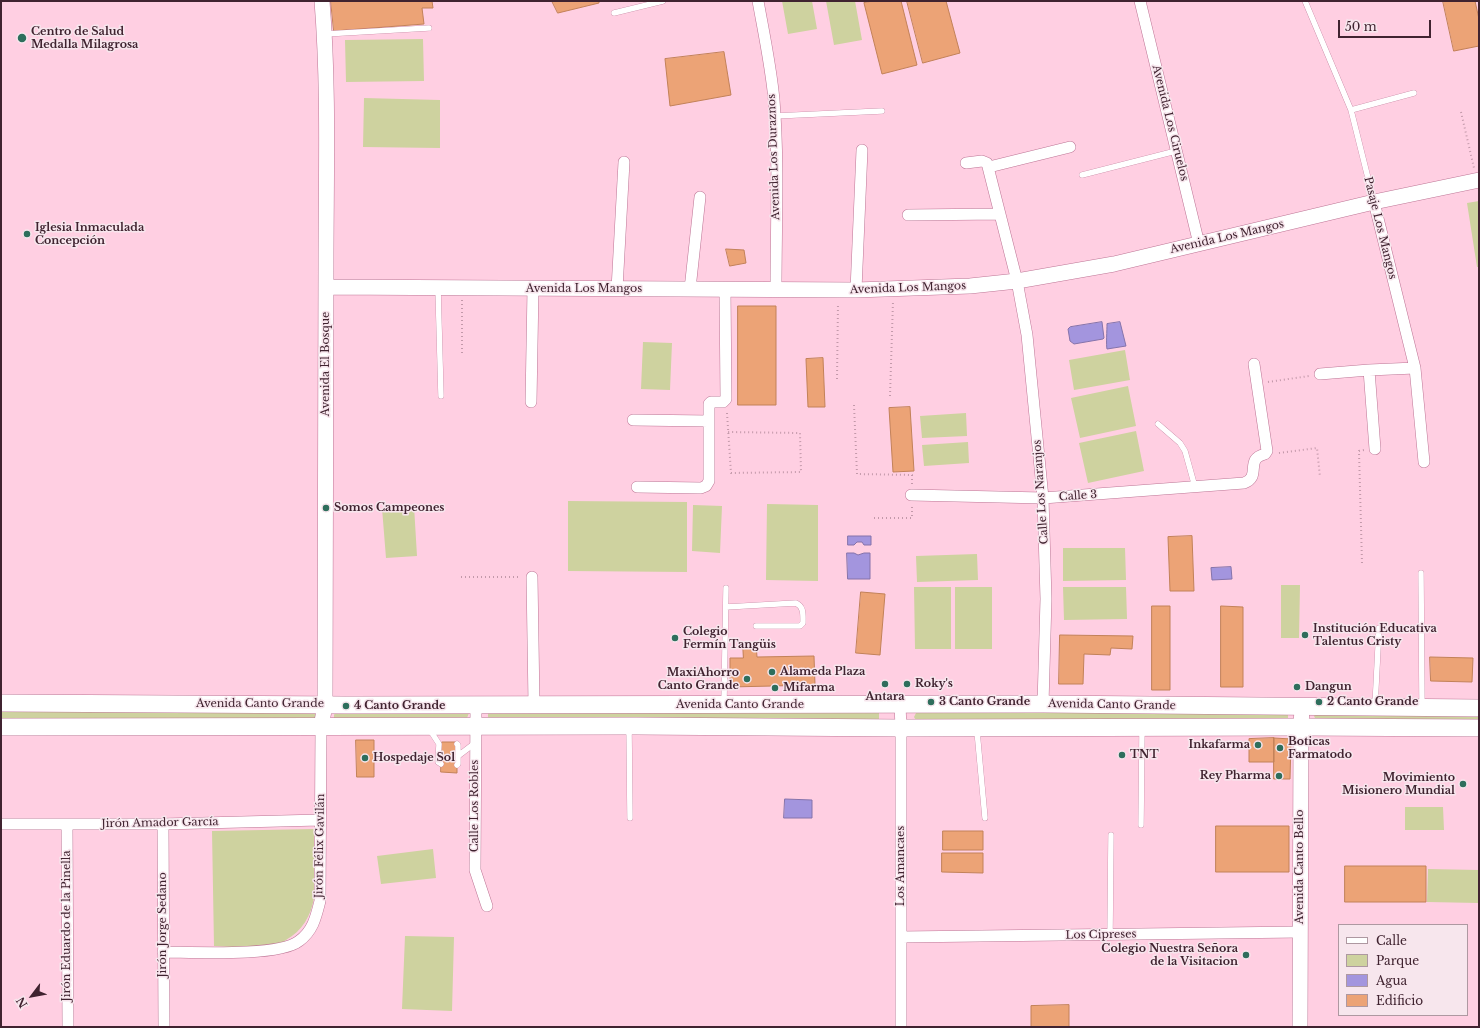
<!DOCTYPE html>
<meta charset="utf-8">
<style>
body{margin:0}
#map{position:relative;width:1480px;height:1028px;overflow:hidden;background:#ffcfe2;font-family:"Libre Baskerville",serif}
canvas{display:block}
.frame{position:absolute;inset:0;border:2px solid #402330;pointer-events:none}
.legend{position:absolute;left:1338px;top:924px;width:130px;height:92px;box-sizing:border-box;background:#f7e6ed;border:1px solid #ae98a1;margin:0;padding:5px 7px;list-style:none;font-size:12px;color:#402330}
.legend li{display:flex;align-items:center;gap:8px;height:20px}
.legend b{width:20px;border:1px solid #ae98a1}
.north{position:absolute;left:12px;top:976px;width:40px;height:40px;-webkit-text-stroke:3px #f7e6ed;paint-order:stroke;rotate:238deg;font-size:11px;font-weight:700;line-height:16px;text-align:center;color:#402330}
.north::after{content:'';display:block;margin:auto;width:14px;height:18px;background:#402330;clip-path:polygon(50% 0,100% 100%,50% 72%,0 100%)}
.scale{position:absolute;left:1338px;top:20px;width:93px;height:18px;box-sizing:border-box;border:2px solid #402330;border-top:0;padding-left:5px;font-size:12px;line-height:14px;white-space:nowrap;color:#402330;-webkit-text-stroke:3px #f7e6ed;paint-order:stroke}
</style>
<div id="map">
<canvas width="1480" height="1028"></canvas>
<div class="frame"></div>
<ul class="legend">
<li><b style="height:5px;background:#fff"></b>Calle</li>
<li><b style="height:11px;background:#ced29f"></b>Parque</li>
<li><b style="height:11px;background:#a395de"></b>Agua</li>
<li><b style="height:11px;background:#eca376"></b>Edificio</li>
</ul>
<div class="north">N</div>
<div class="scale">50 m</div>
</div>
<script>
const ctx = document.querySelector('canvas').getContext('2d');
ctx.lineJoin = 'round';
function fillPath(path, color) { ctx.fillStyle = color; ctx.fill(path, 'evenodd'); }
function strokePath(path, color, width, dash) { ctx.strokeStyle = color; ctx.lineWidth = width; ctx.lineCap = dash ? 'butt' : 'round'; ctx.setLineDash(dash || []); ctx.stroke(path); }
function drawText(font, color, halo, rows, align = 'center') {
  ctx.font = font + ' "Libre Baskerville",serif'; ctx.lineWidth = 3; ctx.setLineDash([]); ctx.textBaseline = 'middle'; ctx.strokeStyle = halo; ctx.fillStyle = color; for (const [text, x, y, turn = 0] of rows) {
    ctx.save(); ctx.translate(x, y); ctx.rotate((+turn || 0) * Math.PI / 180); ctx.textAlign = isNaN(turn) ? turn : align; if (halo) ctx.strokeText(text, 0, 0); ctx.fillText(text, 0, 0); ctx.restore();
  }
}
fillPath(new Path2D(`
 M782,1h30l5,28 -29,5z
 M826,1h29l7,39 -28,5z
 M423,39l1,42 -78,1 -1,-42z
 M364,98l76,2v48l-77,-1z
 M1479,201v66h-2l-10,-64z
 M643,342l29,1 -2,47 -29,-1z
 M1125,350l5,30 -56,10 -5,-30z
 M1128,386l8,40 -56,12 -9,-40z
 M966,413l1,23 -45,2 -2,-22z
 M1136,431l8,40 -56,12 -9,-40z
 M968,442l1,21 -45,3 -2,-21z
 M568,501l119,1v70l-119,-1z
 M767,504l51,1v76l-52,-1z
 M693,505l29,1 -2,47 -28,-2z
 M414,506l3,50 -31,2 -4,-50z
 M1063,548h62l1,32 -63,1z
 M977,554l1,26 -61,2 -1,-26z
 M1281,585h19l-1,53h-18z
 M914,587h37v62h-36z
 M955,587h37v62h-37z
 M1063,587h63l1,32 -63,1z
 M1,711h318l-4,11 -314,2z
 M336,711l133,2 -2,5 -133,3v-6z
 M877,711l2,2v6l-391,1v-7z
 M1286,711l2,4v4l-371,3 -3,-5 2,-4z
 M1317,712h162v11l-162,-1 -3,-6z
 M1405,807h38l1,23h-39z
 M314,829v69c-3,18 -12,33 -28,42 -3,2 -7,5 -10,6 -21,3 -42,1 -62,0l-2,-115z
 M433,849l3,29 -55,6 -4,-28z
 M1428,869l51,1v33l-52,-1z
 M405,936l49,1 -2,74 -50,-2z`), '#ced29f');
const water = new Path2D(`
 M1102,322l2,16 -1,1 -29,5 -4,-3 -2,-12 2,-2z
 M1120,322l6,24 -19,3c-1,-4 0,-19 0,-25z
 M848,536h23v9h-7l-2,-3h-5l-3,3h-6z
 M847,553h7l4,2 6,-2h6v26h-22z
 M1231,567l1,12 -20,1 -1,-12z
 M785,799l27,1v18h-28z`);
fillPath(water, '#a395de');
strokePath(water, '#8573aa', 1);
const building = new Path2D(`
 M331,1h101l1,7h-11l2,16 -90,7z
 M552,1h47v2l-41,10z
 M873,1h28l16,64 -35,9 -18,-71z
 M907,1h39l14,52 -37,10z
 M1443,1h32l4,18v27l-25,5z
 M724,52l7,43 -61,11 -5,-47z
 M726,249l18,1 2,13 -16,3z
 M738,306h38v99h-38z
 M823,358l2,49h-17l-2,-48z
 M910,407l4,64 -21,1 -4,-64z
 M1192,536l2,55h-24l-2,-54z
 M861,592l24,2 -5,61 -24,-2z
 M1152,606h18v84h-18z
 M1221,606l22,1v80h-22z
 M1060,635l73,1 -1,13 -21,-1 -1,7 -26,-1 -1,30h-24z
 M743,644h13l1,13 57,-1 1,29 -85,2v-29h13z
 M1430,657l43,1 -1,24 -41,-1z
 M1274,738l17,1 -1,40h-16z
 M1274,738v24h-25v-23z
 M356,740h18v37h-17z
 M442,742h15v31l-16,-1z
 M1216,826h73v46h-73z
 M943,831h40v19h-40z
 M942,853h41v20l-41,-1z
 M1345,866h81v36h-81z
 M1069,1005v22h-38v-21z`);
fillPath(building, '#eca376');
strokePath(building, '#c28158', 1);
const lane = new Path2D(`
 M1305,1l46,109 23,92
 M614,13l49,-12
 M325,34l104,-6
 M1351,110l63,-17
 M775,116l107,-5
 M1082,175l94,-24
 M438,288l3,108
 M1158,424l22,19 5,8 10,36
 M1421,573l1,132
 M726,607l70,-4c8,4 7,11 7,20l-3,3h-44
 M724,702l2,-114
 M1375,706l4,-78
 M629,728l1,90
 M430,730l9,14 -1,18 3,2
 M977,731l8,87
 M458,756l17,-13
 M457,765l1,-1v-19l-1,-1
 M1141,825l1,-95
 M1110,934l1,-99`);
const street = new Path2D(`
 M758,1c6,33 13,66 16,99 5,63 2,126 2,189
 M1140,1l59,243
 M966,163l16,-2 5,2 30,118 10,54 16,163 3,101 -3,105
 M989,167l81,-20
 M1374,202l41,166 9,94
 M908,215l92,-1
 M617,289l7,-127
 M690,289l10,-92
 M856,290l6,-140
 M1369,370l6,79
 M1320,374l49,-4 46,-2
 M531,402l2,-113
 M633,420l76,1
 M637,487l64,1 5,-2 3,-5v-77l2,-2h12l3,-3 -1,-110
 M911,495l132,3 201,-15c18,-6 0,-24 21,-29l2,-3 -13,-87
 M532,577l2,127
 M476,704l-1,166 12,36
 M900,705l1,23v299
 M1,824h162l157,-4
 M67,824l1,203
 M163,824l1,203
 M901,937l399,-5
 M163,952c28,0 116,5 136,-11 14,-10 17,-24 21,-40l1,-174`);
const secondary = new Path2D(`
 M326,287l530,3 114,-4 47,-5 97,-17 260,-62 105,-22
 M321,727l4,-22c1,-148 1,-295 1,-442 0,-87 3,-175 -4,-262
 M1300,1027l1,-300 1,-20`);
const primary = new Path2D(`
 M1,703l344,2 698,-1 436,4
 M1,727l635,-1 265,2 400,-1 178,1`);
strokePath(lane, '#bd7595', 6);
strokePath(street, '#bd7595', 12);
strokePath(secondary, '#bd7595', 16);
strokePath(primary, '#bd7595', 18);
strokePath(new Path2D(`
 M1461,112l13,56
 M462,300v55
 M837,379l1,-76
 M1268,382l41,-6
 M890,396l3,-95
 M854,405l3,69 55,1v9
 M727,413l4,60 70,-1 -1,-39 -72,-1
 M1279,453l38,-5 3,29
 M874,518h38v-11
 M1362,563l-3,-112 5,-1
 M461,577h60`), '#c399aa', 2, [1, 3]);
strokePath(lane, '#fff', 5.5);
strokePath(street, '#fff', 11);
strokePath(secondary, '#fff', 15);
strokePath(primary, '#fff', 17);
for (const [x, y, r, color] of [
 [22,38,5,"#2e6e5c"],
 [27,234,4,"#2e6e5c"],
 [326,508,4,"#2e6e5c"],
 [1305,635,4,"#2e6e5c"],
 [675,638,4,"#2e6e5c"],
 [772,672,4,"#2e6e5c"],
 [747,679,4,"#2e6e5c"],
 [885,684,4,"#2e6e5c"],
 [907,684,4,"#2e6e5c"],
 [1297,687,4,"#2e6e5c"],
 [775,688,4,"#2e6e5c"],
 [931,702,4,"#2e6e5c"],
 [1319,702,4,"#2e6e5c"],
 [346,706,4,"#2e6e5c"],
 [1258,745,4,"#2e6e5c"],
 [1280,748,4,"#2e6e5c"],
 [1122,755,4,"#2e6e5c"],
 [365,758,4,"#2e6e5c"],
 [1279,776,4,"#2e6e5c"],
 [1463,784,4,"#2e6e5c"],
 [1246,955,4,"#2e6e5c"]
]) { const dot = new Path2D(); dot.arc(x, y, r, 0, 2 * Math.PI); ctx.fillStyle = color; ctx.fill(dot); strokePath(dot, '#f7e6ed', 1.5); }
drawText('bold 11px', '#402330', '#f7e6ed', [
 ["Centro de Salud",31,32],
 ["Medalla Milagrosa",31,45],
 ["Iglesia Inmaculada",35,228],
 ["Concepción",35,241],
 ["Somos Campeones",334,508],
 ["Institución Educativa",1313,629],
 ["Talentus Cristy",1313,642],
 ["Colegio",683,632],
 ["Fermín Tangüis",683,645],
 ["Alameda Plaza",780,672],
 ["MaxiAhorro",739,673,"right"],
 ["Canto Grande",739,686,"right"],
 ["Roky's",915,684],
 ["Dangun",1305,687],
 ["Mifarma",783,688],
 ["Antara",885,697,"center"],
 ["3 Canto Grande",939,702],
 ["2 Canto Grande",1327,702],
 ["4 Canto Grande",354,706],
 ["Boticas",1288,742],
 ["Farmatodo",1288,755],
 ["Inkafarma",1250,745,"right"],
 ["TNT",1130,755],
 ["Hospedaje Sol",373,758],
 ["Rey Pharma",1271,776,"right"],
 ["Movimiento",1455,778,"right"],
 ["Misionero Mundial",1455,791,"right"],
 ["Colegio Nuestra Señora",1238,949,"right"],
 ["de la Visitacion",1238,962,"right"]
], 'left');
drawText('11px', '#402330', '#f7e6ed', [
 ["Avenida Los Ciruelos",1170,123,76],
 ["Avenida Los Duraznos",774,157,-92],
 ["Pasaje Los Mangos",1380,228,76],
 ["Avenida Los Mangos",1227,237,-13],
 ["Avenida Los Mangos",908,288,-2],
 ["Avenida Los Mangos",584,289],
 ["Avenida El Bosque",326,364,-90],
 ["Calle Los Naranjos",1041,492,-94],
 ["Calle 3",1078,496,-4],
 ["Avenida Canto Grande",260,704],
 ["Avenida Canto Grande",740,705],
 ["Avenida Canto Grande",1112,705,1],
 ["Calle Los Robles",475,806,-90],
 ["Jirón Amador García",160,823,-1],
 ["Jirón Félix Gavilán",320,846,-89],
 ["Los Amancaes",901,866,-90],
 ["Avenida Canto Bello",1300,867,-90],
 ["Jirón Jorge Sedano",163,925,-90],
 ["Jirón Eduardo de la Pinella",67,926,-90],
 ["Los Cipreses",1101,935,-1]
]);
</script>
